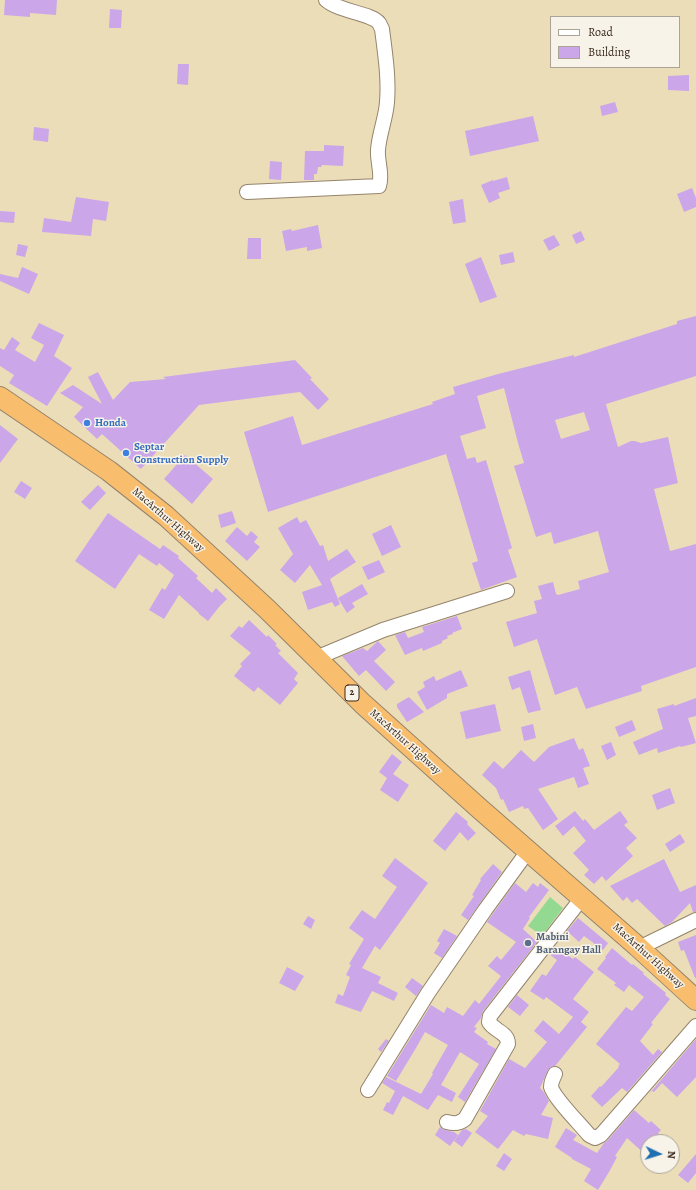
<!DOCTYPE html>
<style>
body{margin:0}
#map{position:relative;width:696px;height:1190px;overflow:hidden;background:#ecddb9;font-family:Alegreya,serif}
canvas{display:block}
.legend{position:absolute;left:550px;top:16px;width:130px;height:52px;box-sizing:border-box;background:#f7f3e8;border:1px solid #aca397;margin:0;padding:5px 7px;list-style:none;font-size:12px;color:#3b2a1e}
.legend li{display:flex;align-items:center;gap:8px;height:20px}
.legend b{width:20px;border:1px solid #aca397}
.north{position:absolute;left:640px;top:1134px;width:40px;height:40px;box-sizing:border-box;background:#f7f3e8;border:1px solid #aca397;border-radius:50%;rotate:94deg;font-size:11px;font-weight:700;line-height:16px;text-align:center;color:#3b2a1e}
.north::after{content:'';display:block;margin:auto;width:14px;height:18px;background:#1f6fb2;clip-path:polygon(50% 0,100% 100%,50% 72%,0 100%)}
</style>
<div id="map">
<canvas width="696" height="1190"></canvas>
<ul class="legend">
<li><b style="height:5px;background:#fff"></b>Road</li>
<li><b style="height:11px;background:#cba6e9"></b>Building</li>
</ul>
<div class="north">N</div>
</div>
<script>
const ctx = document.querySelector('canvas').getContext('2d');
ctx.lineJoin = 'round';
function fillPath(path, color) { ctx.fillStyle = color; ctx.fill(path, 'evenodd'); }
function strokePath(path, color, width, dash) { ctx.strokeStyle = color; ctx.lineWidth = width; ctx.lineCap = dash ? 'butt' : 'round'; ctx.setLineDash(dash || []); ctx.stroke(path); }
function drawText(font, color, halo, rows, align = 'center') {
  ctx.font = font + ' Alegreya,serif'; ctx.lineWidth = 3; ctx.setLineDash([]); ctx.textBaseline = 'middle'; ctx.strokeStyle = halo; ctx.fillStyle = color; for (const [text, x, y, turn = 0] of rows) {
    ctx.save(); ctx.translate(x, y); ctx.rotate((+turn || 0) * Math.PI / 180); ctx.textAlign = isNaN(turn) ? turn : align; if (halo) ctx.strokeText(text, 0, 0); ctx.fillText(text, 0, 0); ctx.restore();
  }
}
fillPath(new Path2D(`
 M550,897l13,11 -21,28 -14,-10z`), '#94d992');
fillPath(new Path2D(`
 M5,0h52l-1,15 -26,-2v4l-26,-2z
 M110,9l12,1 -1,18h-12z
 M178,64h11l-1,21 -11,-1z
 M689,75v16l-21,-1v-14z
 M615,102l3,10 -16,4 -2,-10z
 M533,116l6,25 -69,15 -5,-25z
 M34,127l15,2 -1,13 -15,-2z
 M324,145l20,1 -1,20 -21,-1 -1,2h-3l-1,7h-3v6h-10l1,-29h19z
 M270,161l12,1 -1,18 -12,-1z
 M507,177l3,12 -12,4 2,5 -11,5 -8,-18 12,-5v1z
 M692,188l4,10v9l-12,5 -7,-18z
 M76,197l33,5 -3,19 -13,-2 -2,17 -49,-4 2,-14 27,4z
 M463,199l3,23 -13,2 -4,-22z
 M0,211l15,1 -1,11 -14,-1z
 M318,225l4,23 -15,3v-4l-21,4 -4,-20 9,-2 1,2z
 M581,231l4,9 -9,4 -4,-9z
 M554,235l6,10 -11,6 -6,-11z
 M248,238h13v21h-14z
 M18,244l10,2 -3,11 -9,-2z
 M513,252l2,10 -14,3 -2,-10z
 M481,257l16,40 -17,6 -15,-39z
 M22,267l16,7 -9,20 -29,-13v-7l18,4z
 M696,316v60l-90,28 12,43 13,-6h4l6,2 27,-6 10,46 -24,6 16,62 26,-7v123l-55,19 1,5 -56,18 -9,-22 -22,8 -18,-56 -23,8 -8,-25 31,-9 -3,-12 8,-2 -4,-13 15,-4 3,12 2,1 22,-6 -2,-8 31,-9 -11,-41 -44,13 -3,-12 -15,5 -22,-71 10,-3 -6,-20 -14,-55 -27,8 9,32 -26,8 7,23 8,-2 2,6 9,-3 26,88 -4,2 9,27 -36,13 -9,-27 6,-2 -32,-107 -178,58 -24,-80 49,-16 9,29 131,-41 -1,-2 23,-8 -2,-7 45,-13 76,-19v2l103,-33v-3zM584,412l6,18 -29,9 -6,-19z
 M39,323l25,12 -10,21 18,12 -25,38 -38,-23 5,-8 -14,-9v-18l4,2 8,-13 8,6 -5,7 20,12 9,-17 -13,-7z
 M295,360l17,18 -2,1 19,20 -11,11 -18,-18 -101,13 -58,64 -39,-35 -5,5 -23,-22 9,-10 -23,-14 13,-8 29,19 -14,-27 10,-5 15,28 17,-18 36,-3 -3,-2z
 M0,425l18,14 -18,24z
 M185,455l28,24 -21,25 -28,-25z
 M21,481l11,7 -7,11 -11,-7z
 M98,485l8,8 -16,17 -9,-8z
 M232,511l4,12 -15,5 -3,-13z
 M108,513l52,36 3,-4 16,11 -1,2 20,18 -2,2 16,15 4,-5 11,11 -8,8 -11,14 -9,-7v-1l-20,-18 -15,24 -15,-9 13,-22 3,2 9,-15 -15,-12 -2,3 -18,-12 -24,35 -40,-28z
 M297,517l3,6 6,-3 14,26 3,-1 5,16 19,-12 9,13 -26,17 10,25 -5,3 -3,-5 -24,8 -6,-18 20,-7 -12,-20 -15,18 -15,-13 13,-16 -15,-26z
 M391,525l10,22 -19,9 -10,-22z
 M237,527l10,9 4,-5 7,6 -4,5 6,5 -13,14 -22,-20z
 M379,560l6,12 -17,8 -6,-13z
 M362,584l6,10 -16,9 3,4 -8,6 -9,-15z
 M457,616l5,13 -10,4 1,1 -6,2 1,2 -6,3v2l-19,8 -1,-3 -17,7 -10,-20 10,-3 3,6 16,-6 -2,-5z
 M249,620l18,17 1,-2 9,9 -2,1 6,6 -3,2 20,20 -4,6 4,4 -18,22 -22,-18 -4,5 -20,-16 8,-10 -2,-2 11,-11 -21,-17 9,-10 3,2z
 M378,641l8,9 -12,11 21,21 -9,9 -20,-21 -7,6 -17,-20 21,-8 4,3z
 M461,670l7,16 -21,8v4l-20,12 -10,-18 8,-5 -2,-5 11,-6 2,5z
 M530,670l11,40 -13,3 -8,-26 -8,3 -4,-13z
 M409,697l15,15 -17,10 -10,-15v-3z
 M696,698v18l-8,2 8,25 -15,4 -1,-1 -22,7 -1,-5 -18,7 -6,-13 30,-13 -6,-20 17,-5v2z
 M495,704l6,27 -35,8 -6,-27z
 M632,720l4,10 -17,7 -4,-10z
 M533,724l3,14 -12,3 -3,-14z
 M574,738l5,12 4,-2 7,18 -7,2 6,16 -11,4 -4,-11 -36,12 20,30 -15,11 -15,-22 -4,1 -1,-3 -14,6 -6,-13 -2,1 -5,-12 -14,-13 12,-14 9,8 18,-19 13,12 15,-15z
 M611,742l5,13 -9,5 -6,-14z
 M392,754l10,8 -9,12 16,11 -11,17 -18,-12 7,-12 -8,-6z
 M670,788l5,15 -18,7 -5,-15z
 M575,811l8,10 2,-2 9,11 26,-19 8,11 -4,3 13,13 -11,10 7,8 -27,25 -4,-5 -8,8 -10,-9 5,-5 -16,-17 13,-12 -12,-15 -11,10 -8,-10z
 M456,812l12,10 -1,2 9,9 -8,8 -8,-9 -15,19 -12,-10z
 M680,834l5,8 -15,10 -5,-8z
 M395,858l33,25 -48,67 -5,-4 -13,22 19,9 -3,6 20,10 -4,8 -22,-10 -11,21 -26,-9 3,-9 5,2 7,-19 -4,-2 5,-10 -2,-1 15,-25 -15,-11 13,-18 13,9 22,-32 -15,-11z
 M664,859l16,33 16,-7v27h-3l-3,-9 -18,19 -7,4 -28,-27 -5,4 -5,-6 -4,4 -13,-15z
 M493,864l9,8 -34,48 -7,-5 13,-19 -2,-1 9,-15 -1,-1z
 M515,883l11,9 7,-9 5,4 2,-4 9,7 -20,27 1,1 -7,11 14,13 -54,69 -2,7 -7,9 3,1 -3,4 14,10 -1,2 9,5 -31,53 -7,-5 21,-33 -19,-12 -19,33 15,8 -4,9 -14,-7 -10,15 -25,-14 -10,19 -10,-5 4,-8 2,1 6,-12 -13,-8 4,-6 35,17 12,-20 -1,-1 16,-28 -23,-13 -9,16 -20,33 -9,-5 44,-71 13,8 3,-6 16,9 12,-16 4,4 22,-28 -13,-10 9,-10 4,4 15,-18 -29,-20z
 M308,916l7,4 -4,9 -8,-5z
 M578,918l30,25 -5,7 -19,-14 -5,6 -12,-11z
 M444,929l13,7 -15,22 -8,-5 6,-10 -3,-2z
 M696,935v43h-1l-11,-28 -3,1 -3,-9z
 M555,946l18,13 2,-2 19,15 -21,27 16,13 -8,10 6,5 -32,39 -4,1 -3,3 -8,18 3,3 6,10 -8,14 12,3 -5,21 -22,-5 -2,2 -11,-6 -15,19 -23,-17 13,-16 -8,-5 29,-52 16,9 22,-26 -13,-11 9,-11 16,14 14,-17 -27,-20 -2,3 -14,-9 12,-17 4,2 11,-16 -8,-6z
 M612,948l20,17 1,-1 11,9 -1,1 23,19 -1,2 5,4 -19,24 2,1 -13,17 13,14 5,-6 4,3 -35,40 -5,-4 -20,19 -11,-11 9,-10 1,1 18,-20 -1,-1 2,-2 -24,-20 30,-37 6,4 12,-14 -15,-12 -5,7 -10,-7 2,-2 -19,-14 9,-11 -1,-1z
 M287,967l17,9 -9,15 -16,-8z
 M412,978l11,8 -7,10 -11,-9z
 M517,995l12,10 -9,11 -12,-9z
 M386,1039l3,2 -8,11 -3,-3z
 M696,1039v38l-19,20 -15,-14 -8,9 -2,-1 -3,3z
 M634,1110l15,13 2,-2 10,9 -3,3 10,9h-20v15l-21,-19 -12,18 2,1 -8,15 -11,18 -14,-9 7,-12 -19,-10v-1l-17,-11 11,-19 11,7 -4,5 24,13 7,-10 3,-2z
 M440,1127l5,3 9,2 4,3 -8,11 -15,-11z
 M466,1129l6,4 -10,14 -8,-6 8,-11z
 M504,1153l8,6 -8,12 -8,-5z
 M696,1154v19l-8,10 -10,-8z`), '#cba6e9');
const minor = new Path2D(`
 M247,192l132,-6c4,-12 -2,-24 -1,-36 1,-16 8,-32 9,-48 2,-24 -2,-49 -5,-73 -1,-2 -2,-4 -3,-6 -8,-10 -39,-11 -53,-23
 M316,658l67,-28 124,-39
 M639,948l57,-28
 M555,1074c-2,4 -4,8 -4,13 3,11 30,38 38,48l6,3 6,-3 95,-109
 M368,1090l60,-97 57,-83 43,-59
 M447,1122c7,2 12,2 18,-3l43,-75c0,-12 -14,-13 -19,-22l1,-6 92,-118`);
const highway = new Path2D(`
 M0,397l109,74 57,45 101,93 96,95 117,105 157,137 59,54`);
strokePath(minor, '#94846c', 16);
strokePath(highway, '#94846c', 22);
strokePath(minor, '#fff', 14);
strokePath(highway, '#f9be6d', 20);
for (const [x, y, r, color] of [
 [87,423,4,"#3f7fe0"],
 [126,453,4,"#3f7fe0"],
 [528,943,4,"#5c6f8a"]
]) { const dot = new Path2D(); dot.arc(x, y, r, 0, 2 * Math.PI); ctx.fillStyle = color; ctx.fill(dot); strokePath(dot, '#f7f3e8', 1.5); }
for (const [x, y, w] of [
 [352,693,14]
]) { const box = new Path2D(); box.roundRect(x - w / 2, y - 8, w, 16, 3); ctx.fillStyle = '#f7f3e8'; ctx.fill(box); strokePath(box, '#3b2a1e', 1); }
drawText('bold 10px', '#3b2a1e', null, [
 ["2",352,693]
]);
drawText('bold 11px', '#366cbe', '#f7f3e8', [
 ["Honda",95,423],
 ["Septar",134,447],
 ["Construction Supply",134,460]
], 'left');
drawText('11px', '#3b2a1e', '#f7f3e8', [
 ["MacArthur Highway",168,520,41],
 ["MacArthur Highway",405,742,42],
 ["MacArthur Highway",648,956,42]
]);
drawText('bold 11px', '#4e5e75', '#f7f3e8', [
 ["Mabini",536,937],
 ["Barangay Hall",536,950]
], 'left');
</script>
